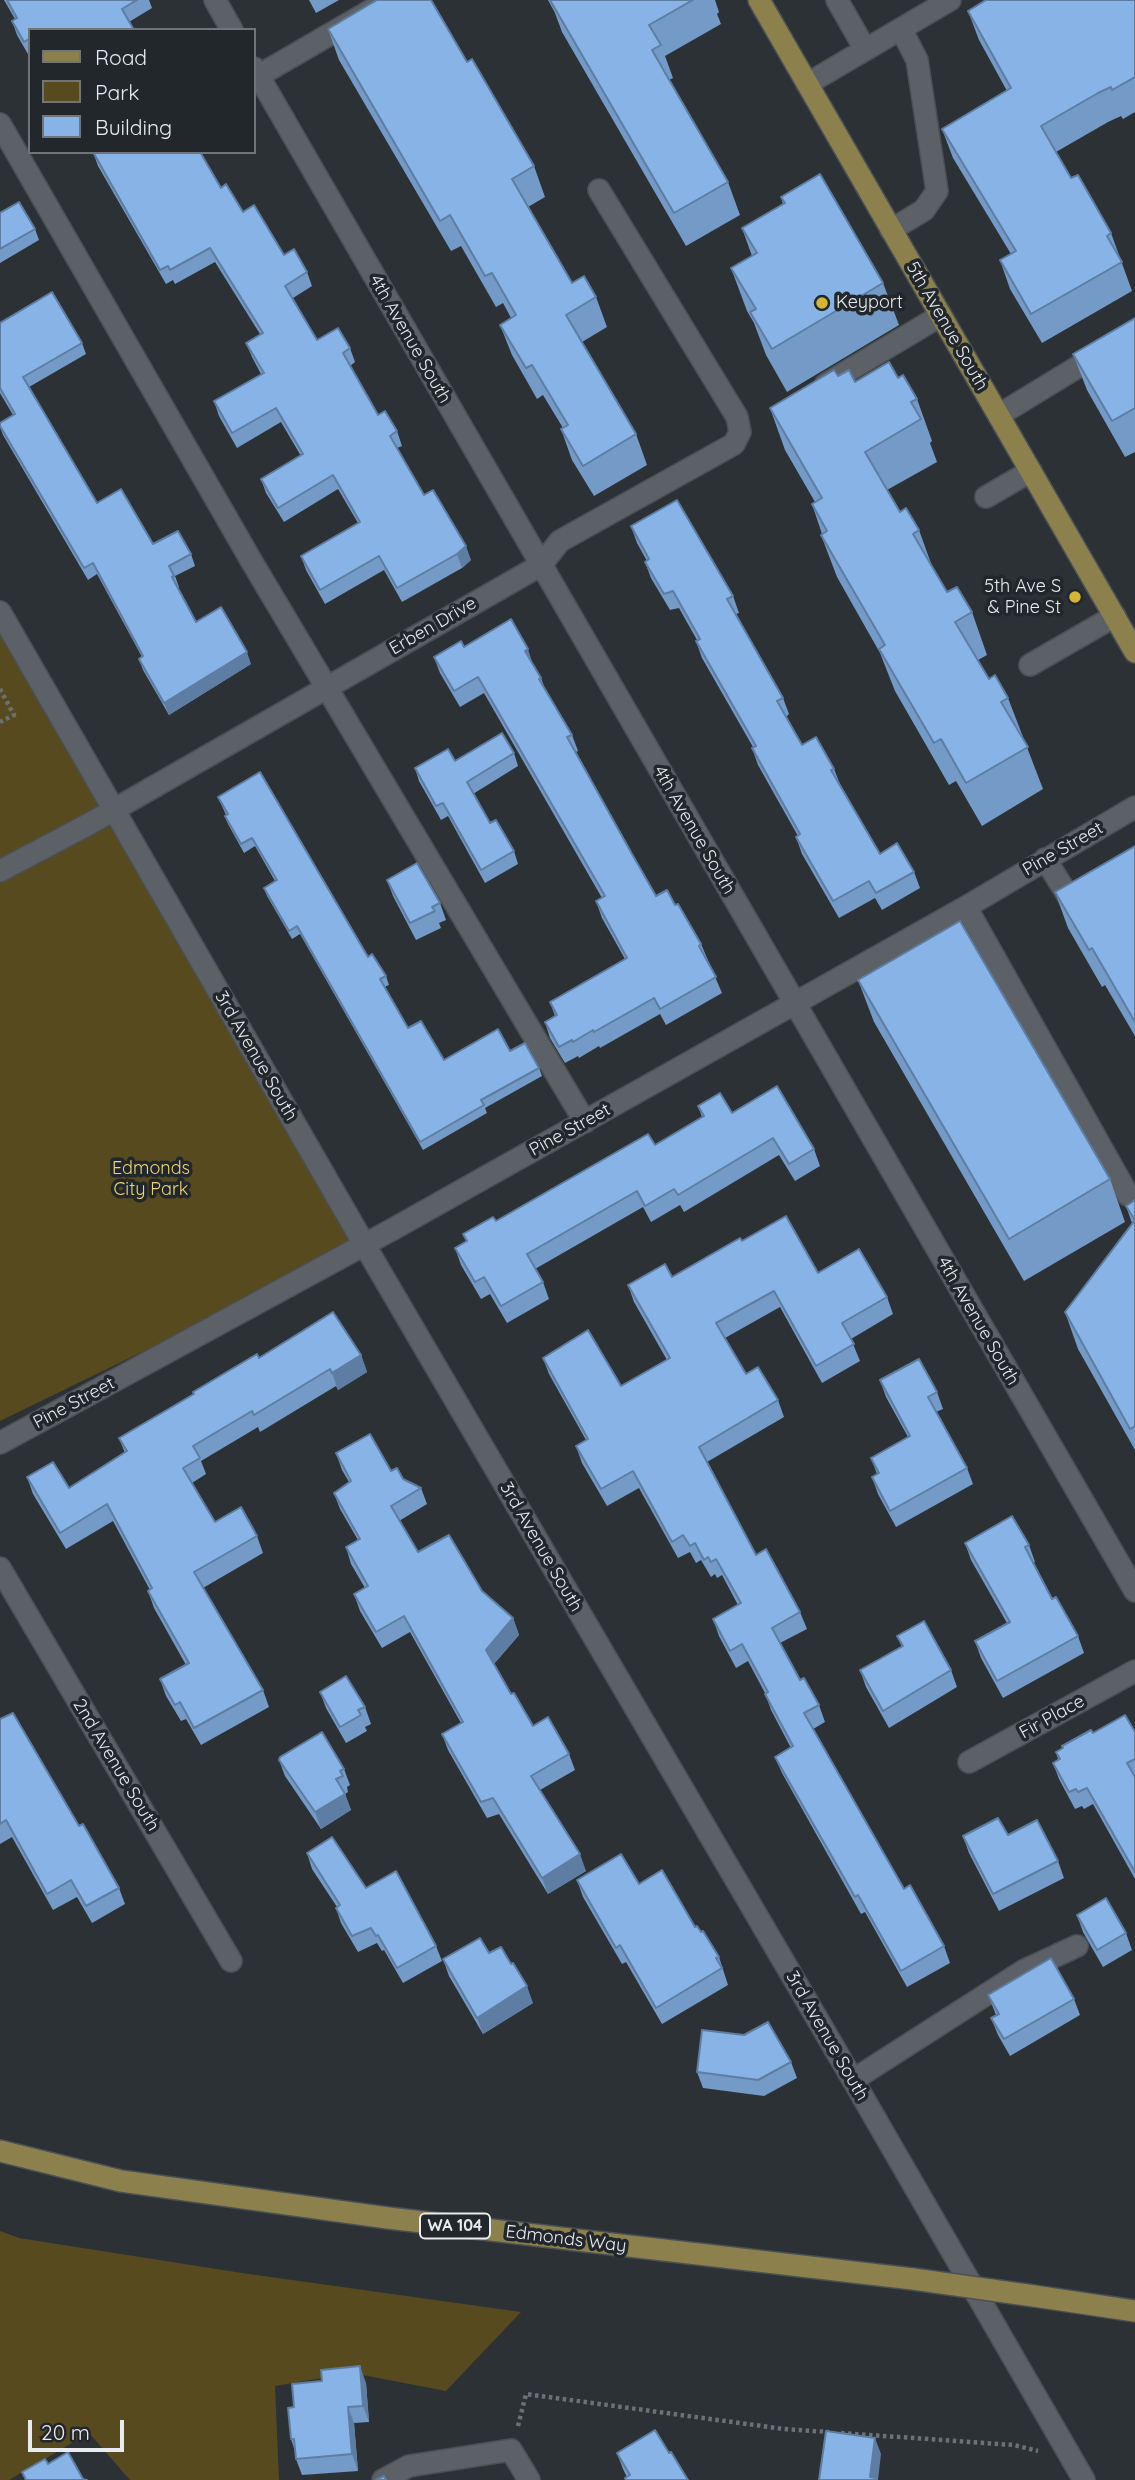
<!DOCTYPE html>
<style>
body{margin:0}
#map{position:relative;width:1135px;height:2480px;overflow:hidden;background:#2c3136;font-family:Quicksand,sans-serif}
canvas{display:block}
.legend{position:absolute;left:28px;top:28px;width:228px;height:126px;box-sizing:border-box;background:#22272c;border:2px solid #71757a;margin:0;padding:9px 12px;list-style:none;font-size:21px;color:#e8ebef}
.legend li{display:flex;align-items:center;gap:14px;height:35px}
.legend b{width:35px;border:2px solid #71757a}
.scale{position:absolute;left:28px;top:2420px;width:96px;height:32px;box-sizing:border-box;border:4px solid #e8ebef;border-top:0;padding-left:9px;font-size:21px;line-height:24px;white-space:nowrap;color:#e8ebef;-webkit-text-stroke:5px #22272c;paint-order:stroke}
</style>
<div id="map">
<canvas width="1135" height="2480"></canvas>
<ul class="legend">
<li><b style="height:9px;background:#8c804d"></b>Road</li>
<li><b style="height:19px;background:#564a1e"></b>Park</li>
<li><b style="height:19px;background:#87b3e7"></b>Building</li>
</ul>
<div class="scale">20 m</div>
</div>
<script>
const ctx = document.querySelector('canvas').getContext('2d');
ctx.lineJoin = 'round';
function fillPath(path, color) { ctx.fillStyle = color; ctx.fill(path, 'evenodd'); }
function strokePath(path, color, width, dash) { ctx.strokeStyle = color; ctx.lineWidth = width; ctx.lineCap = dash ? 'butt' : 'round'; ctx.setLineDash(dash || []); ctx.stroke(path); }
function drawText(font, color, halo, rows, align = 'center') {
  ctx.font = font + ' Quicksand,sans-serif'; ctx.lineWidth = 7; ctx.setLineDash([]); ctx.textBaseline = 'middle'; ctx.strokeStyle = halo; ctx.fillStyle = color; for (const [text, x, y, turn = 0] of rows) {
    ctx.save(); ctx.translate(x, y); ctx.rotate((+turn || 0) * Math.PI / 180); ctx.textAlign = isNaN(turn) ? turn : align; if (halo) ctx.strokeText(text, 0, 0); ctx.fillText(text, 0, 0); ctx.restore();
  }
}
fillPath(new Path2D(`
 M0,615l364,629 -364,177z
 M0,2231l19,7 223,35 279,39 -75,79 -94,-18 -77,13 4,94h-149l-41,-47 -80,47h-9z`), '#564a1e');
const minor = new Path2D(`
 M215,0l17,30
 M837,0l28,49
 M254,68l881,1523
 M258,76l131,-76
 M807,84l143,-84
 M0,124l252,438 333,560
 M891,230l33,-20 13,-19 -20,-131 -16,-31
 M826,384l114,-68
 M999,415l136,-83
 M986,497l45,-26
 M0,612l364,632 489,836 231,400
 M1030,665l85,-49
 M1045,859l27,43 9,-4
 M0,871l89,-47 452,-259 19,-24 174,-97 6,-12 -3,-15 -138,-227
 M966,907l162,288
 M0,1443l395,-215 571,-321 169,-100
 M0,1568l231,393
 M969,1762l166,-91
 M853,2080l170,-109 54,-25
 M383,2480l26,-14 102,-16 18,30`);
const major = new Path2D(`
 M759,0l376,652
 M0,2151l121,30 267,37 525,61
 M1034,2296l101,15`);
strokePath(minor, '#4b5054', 24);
strokePath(major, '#4b5054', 24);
strokePath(new Path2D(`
 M0,689l14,26 -14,7
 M518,2426l8,-32 258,35 45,3
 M841,2433l173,12 24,6`), '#6d7176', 4.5, [3.5, 3.5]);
strokePath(minor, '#5b6167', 21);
strokePath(major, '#8c804d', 21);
const majorBridge = new Path2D(`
 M913,2279l121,17`);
strokePath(majorBridge, '#4b5054', 24, []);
strokePath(majorBridge, '#8c804d', 21);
fillPath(new Path2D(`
 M4,0h145l3,8 -23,14 -99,8 -1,26 -12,-21 -5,-14 3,-2z
 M309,0h30l-23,13z
 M548,0h167l4,12 -2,2 4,10 -56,32 8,22 -4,2 59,102 12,33 -54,31 -124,-214 -7,-19z
 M1135,0v112l-12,7 -2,-3 -13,6 -52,30 15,26 40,55 21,58 -90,52 -32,-54 -10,-29 11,-6 -58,-96 -11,-29 65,-38 -28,-51 -11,-29z
 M328,29l139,33 67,104 11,31 -17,10 44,76 24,14 11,30 -25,15 54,92 11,31 -53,31 -22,-36 -11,-31 2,-1 -20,-33 -6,4 -25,-44 -12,-30 11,-7 -8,-15 -7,4 -35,-61 -10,5 -112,-191z
 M93,152l128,36 63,67 23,17 5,14 -19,12 24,42 33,8 5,14 -5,4 28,49 19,16 5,15 -5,2 27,47 47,65 -9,8 -60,34 -18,-32 -59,34 -19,-34 -5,-14 57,-33 -20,-34 -54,33 -18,-29 -5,-14 40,-23 -20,-34 -44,26 -18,-32 -5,-15 47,-27 -9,-17 -6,-14 14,-9 -45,-72 -40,22 -2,-4 -7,4 -68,-118z
 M781,197l102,86 16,42 -112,67 -21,-37 -12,-32 -7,-12 -16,-43 21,-12 -10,-28 41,-24z
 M0,213l35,16 4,11 -39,23z
 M1135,318v134l-10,5 -38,-67 -14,-36z
 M0,323l82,20 4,11 -57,33 68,116 56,41 38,10 4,12 -20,10 4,11 -2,1 19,34 55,42 -82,51 -26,-45 -4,-11 3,-2 -45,-83 -9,6 -85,-145 -3,-8v-4l13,-8 -13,-22z
 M838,376l17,6 43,-4 19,21 15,42 -2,2 7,19 -50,28 13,22 19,18 14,39 14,23 25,20 15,43 -9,5 11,19 19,19 35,91 -61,37 -26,-45 -7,4 -54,-94 -15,-38 -43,-76 -16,-42 1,-1 -10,-30 3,-2 -30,-52 -15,-42z
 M631,526l102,70 6,17 -3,1 47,84 6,16 -3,3 16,28 32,24 6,15 40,70 34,18 6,16 -38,22 -7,-12 -36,20 -37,-64 -6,-17 2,-1 -40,-71 -6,-17 1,-1 -51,-89 -6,-17 1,-1 -18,-32 -9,2 -19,-32 -6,-16 2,-1 -10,-18z
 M464,647l69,18 8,13 4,11 27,46 6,16 -2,1 56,102 24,42 19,9 26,39 21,49 -56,32 -6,-11 -60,34 -1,-2 -20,12 -1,-2 -13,7 -15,-25 -5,-16 10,-6 -5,-14 75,-43 -23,-41 -6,-17 6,-3 -118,-205 -24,14 -20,-34 -6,-16z
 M514,753l4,13 -45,28 17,29 24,28 4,13 -33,19 -37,-67 -7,4 -22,-39 -4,-13 40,-7z
 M218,797l168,179 3,9 -5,2 24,41 36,32 66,-9 29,17 3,8 -57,32 2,5 -64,37 -123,-216 -8,5 -25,-43 -3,-8 11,-7 -20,-35 -11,7 -16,-29 -3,-8 1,-1z
 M1135,846v190l-30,-51 -3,2 -34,-59 -13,-36z
 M387,880l53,23 6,17 -7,3 2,5 -25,12 -23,-44z
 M858,980l252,199 15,43 -101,59 -150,-259z
 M698,1106l34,7 82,36 6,17 -25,15 -16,-26 -95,57 -4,-7 -29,17 -8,-15 -108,62 8,13 6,17 -42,24 -17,-29 -9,5 -20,-34 -6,-17 11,-7 -3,-7 33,-13 159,-76 47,-28z
 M1135,1200v250l-57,-101 -13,-37 67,-89 -6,-17z
 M742,1241l76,32 69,24 6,17 -42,25 9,22 -38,22 -42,-76 -55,31 21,36 32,26 6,17 -77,45 49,93 44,57 7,17 -27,14 20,37 19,25 6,17 -12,7 91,160 40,57 6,17 -43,24 -42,-75 -4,2 -79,-141 -7,-16 16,-9 -20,-38 -6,-17 -17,-32 -12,7 -17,-32 -6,-17 25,-14 -16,-30 -5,3 -2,-4 -4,3 -10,-17 -5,3 -6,-11 -12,6 -39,-70 -32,18 -25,-43 -6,-17 10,-6 -37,-66 -6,-16 78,28 46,-26 -33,-58 -6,-17 44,-8z
 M361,1355l6,17 -29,18 -2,-4 -76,46 -2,-5 -57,34 5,13 -14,9 23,39 42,14 6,17 -60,35 60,102 6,17 -68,38 -15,-26 -5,2 -15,-25 -6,-17 26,-14 -32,-57 -6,-17 2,-1 -37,-69 -47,28 -33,-55 -6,-17 42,11 56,-35 -6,-15 75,-43 -1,-3 66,-34z
 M880,1380l57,12 6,17 -7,3 31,56 6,16 -77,43 -18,-33 -6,-17 5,-3 -6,-16 37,-21 -22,-40z
 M336,1453l55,18 12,8 18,9 6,16 -28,17 19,31 64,39 31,27 6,17 -25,29 17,30 22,32 36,28 6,16 -35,20 46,81 -38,23 -49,-80 -12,4 -39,-68 -6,-16 19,-11 -51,-91 -28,16 -22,-37 -6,-17 11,-6 -14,-24 -5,-17 12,-7 -18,-31 -6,-16 15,-11 -7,-12z
 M965,1543l64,2 6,17 -2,1 19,36 26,37 6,17 -81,45 -22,-40 -6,-17 32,-18 -36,-63z
 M897,1636l54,34 6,17 -68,41 -23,-41 -6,-17 42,-23z
 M320,1692l45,15 6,17 -6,3 2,4 -21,12 -20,-35z
 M0,1719l79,107 40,62 6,16 -33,19 -15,-26 -24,13 -41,-73 -12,7z
 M1135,1732v147l-42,-75 -9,5 -2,-3 -7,3 -16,-30 -6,-16 5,-4 -2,-7 37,-19z
 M279,1760l65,9 6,16 -3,2 1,5 -3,2 6,16 -30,19 -36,-53z
 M1008,1835l50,26 6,17 -65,33 -30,-58 -6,-17z
 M307,1853l59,35 70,58 6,15 -39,22 -19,-33 -2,1 -5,-8 -19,9 -17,-29 -5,-15 1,-1 -25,-38z
 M577,1880l62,4 62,48 18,25 9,28 -66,39 -36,-62 -4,2 -39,-67z
 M1077,1915l49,18 6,17 -29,17 -20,-35z
 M489,1953l44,50 -50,31 -34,-58 -6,-17z
 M988,1995l86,4 6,16 -70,41 -12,-21 -7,-17 5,-3z
 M791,2062l6,16 -33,18 -61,-8 -6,-16z
 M366,2383l3,39 -15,1 4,48 -56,4 -6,-16 -1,-8 -4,-12 3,-32z
 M617,2453h52l-42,24 -4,-8z`), '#749ac7');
fillPath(new Path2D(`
 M466,546l5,14 -9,8 -5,-14z
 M528,649l5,16 -8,-14z
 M247,652l4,12 -82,51 -5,-12z
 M361,1355l6,17 -29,18 -6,-17z
 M513,1618l6,17 -27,31 -6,-16z
 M345,1794l6,16 -30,19 -6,-17z
 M580,1854l6,17 -38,23 -6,-16z
 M527,1986l6,17 -50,31 -6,-16z
 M360,2366l6,17 3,39 -6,-16z
 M348,2407l6,16 4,48 -6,-17z
 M875,2438l6,16 -3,26h-6l-2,-3z`), '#5e7da2');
const building = new Path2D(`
 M7,0h130l-15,9 12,21h-104v11l-1,-2 -5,3 -12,-21 5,-3z
 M377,0h54l36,62 5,-3 62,107 -22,13 60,104 12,-7 12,21 -30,18 70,119 -53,32 -22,-37 7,-4 -36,-60 -6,3 -26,-43 16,-10 -24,-42 -7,3 -35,-61 -10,6 -112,-192z
 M550,0h143l-44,25 12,20 -9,5 76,132 -54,31z
 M986,0h149v77l-23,13 -1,-3 -13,6 -57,33 30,52 7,-3 33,58 -4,3 15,26 -91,52 -31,-54 16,-9 -74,-122 69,-41 -43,-77z
 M93,152h107l21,36 5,-4 17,28 11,-7 30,50 10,-6 13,23 -22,14 32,54 21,-12 12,20 -7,5 35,62 7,-4 12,20 -7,5 34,59 9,-5 33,56 -9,8 -60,34 -18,-32 -59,34 -19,-34 59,-34 -27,-47 -55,33 -17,-29 42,-25 -27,-46 -44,25 -18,-32 50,-28 -18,-30 17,-10 -53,-85 -40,22 -2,-4 -8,4z
 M820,174l63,109 -111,66 -22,-37 6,-3 -25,-41 26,-15 -15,-25 43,-25 -4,-6z
 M19,202l16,27 -35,20v-36z
 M52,292l30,51 -59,34 74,126 24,-14 32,55 25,-13 13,23 -22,12 5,10 -2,1 24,45 25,-15 26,45 -83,51 -25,-44 4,-3 -50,-93 -9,5 -84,-142v-3l15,-9 -15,-26v-65z
 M1135,318v90l-23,13 -39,-67z
 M889,362l9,16 5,-3 14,24 -6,3 10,17 -56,33 35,60 6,-4 13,22 -6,4 34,58 10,-5 15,25 -17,10 34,57 6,-4 13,23 -7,4 27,45 -62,36 -25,-44 -7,4 -55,-94 6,-4 -64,-110 6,-4 -15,-27 10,-6 -52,-90 64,-38 4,6 11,-6 6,12z
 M677,500l56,96 -6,3 56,99 -6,3 25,44 14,-8 18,32 -3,1 49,84 17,-11 17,29 -38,21 -7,-12 -36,20 -37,-64 4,-3 -48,-86 4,-2 -60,-105 4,-2 -27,-48 -9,3 -19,-32 4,-3 -18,-33z
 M511,619l17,30 -3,2 16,27 -2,1 33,56 -5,2 65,117 24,42 11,-6 8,15 3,-1 23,40 -2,2 17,31 -56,32 -6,-11 -60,34 -1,-2 -20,12 -1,-2 -13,7 -14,-25 12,-7 -7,-13 77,-44 -31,-57 9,-5 -127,-219 -24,14 -20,-34 27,-16 3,6z
 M502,733l12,20 -47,29 23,41 6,-3 18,31 -33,19 -38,-67 -7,3 -21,-38 33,-19 7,12z
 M260,772l108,185 4,-3 14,22 -6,3 28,49 13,-7 23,39 54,-31 12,22 15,-8 14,25 -58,32 3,5 -64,37 -123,-216 -8,5 -25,-43 13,-8 -25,-42 -11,6 -16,-28 3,-2 -10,-17z
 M1135,846v176l-43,-74 -3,2 -34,-58z
 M417,863l23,40 -8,4 3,4 -25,12 -23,-43z
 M960,921l150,258 -101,60 -151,-259z
 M777,1086l37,63 -25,15 -16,-26 -95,57 -4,-6 -29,17 -8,-15 -110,63 16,28 -42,24 -17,-29 -9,5 -20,-34 12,-7 -4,-7 30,-17 3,4 152,-87 7,11 49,-29 -6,-10 22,-13 12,20z
 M1135,1200v226l-5,3 -65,-117 70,-92 -9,-14z
 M786,1216l32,57 41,-24 28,48 -45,26 12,21 -38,22 -42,-75 -58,32 30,51 12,-7 20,33 -79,47 57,108 10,-6 34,63 -28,16 28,52 4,-2 15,27 -15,8 100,176 6,-4 34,61 -43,25 -43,-76 -3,2 -80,-140 18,-11 -28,-52 3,-2 -26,-48 -12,7 -17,-32 28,-16 -25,-44 -5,3 -3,-5 -4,3 -9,-17 -5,3 -7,-11 -11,7 -39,-71 -32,18 -25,-43 12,-7 -45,-81 45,-28 33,56 49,-28 -42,-73 37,-21 7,13 68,-39 2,3z
 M333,1312l28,43 -29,18 -2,-4 -76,46 -2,-4 -59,35 7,12 -17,10 32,54 26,-15 16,29 -63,36 69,118 -69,38 -14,-26 -5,3 -15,-26 29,-16 -41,-72 4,-3 -45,-84 -47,29 -33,-56 26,-15 16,26 58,-37 -8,-13 75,-44 -1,-2 64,-38 2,4z
 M919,1359l18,33 -9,5 39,71 -77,43 -18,-34 7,-4 -8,-15 39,-22 -30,-56z
 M370,1434l21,37 6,-3 6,11 18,9 -30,18 27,46 31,-17 33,56 31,27 -27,32 25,44 3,-1 19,33 15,-9 21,37 -38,22 49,78 -38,24 -49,-80 -12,4 -39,-68 21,-12 -59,-106 -28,16 -22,-38 14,-8 -22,-39 14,-8 -26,-46 17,-12 -15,-28z
 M1012,1516l17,29 -4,2 27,52 4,-2 22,39 -81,45 -22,-40 35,-19 -45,-79z
 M924,1621l27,49 -68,41 -23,-41 43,-24 -6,-10z
 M346,1676l19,31 -7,3 3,5 -21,12 -20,-35z
 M13,1713l66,113 4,-2 36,64 -33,18 -15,-26 -24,14 -41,-74 -6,4v-105z
 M1125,1715l10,17v27l-8,4 8,14v95l-48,-84 -9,4 -2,-3 -7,3 -16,-29 7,-4 -4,-7 7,-4 -1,-2 29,-16 2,3z
 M322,1732l22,37 -4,2 3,5 -7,3 9,15 -30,18 -36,-52 1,-3z
 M998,1818l10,17 29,-15 21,41 -65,33 -30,-58z
 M332,1837l34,51 30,-17 40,75 -39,22 -19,-33 -2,1 -5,-8 -19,8 -16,-28 4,-3 -33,-52z
 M621,1854l18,30 23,-14 33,57 2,-1 4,6 2,-1 16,26 -3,1 6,10 -66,40 -36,-63 -4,3 -39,-68z
 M1106,1898l20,35 -29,17 -20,-35z
 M480,1938l9,15 12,-6 10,17 2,-1 14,23 -50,32 -34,-59z
 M1051,1958l23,41 -70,40 -13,-21 8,-4 -11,-19z
 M768,2022l23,40 -33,18 -61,-8 5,-42 42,5z
 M360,2366l3,40 -15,1 4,47 -56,5 -2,-20h-3l-3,-31 6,-1 -2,-23 30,-3 -1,-11z
 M655,2430l14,23 2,-1 17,28h-62l-1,-2 5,-3 -13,-22z
 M826,2431l49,7 -5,39 6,1v2h-57z
 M68,2452l15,27 4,1h-61l-4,-8 23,-13 3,5z
 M384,2476l2,4h-10z`);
fillPath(building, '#87b3e7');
strokePath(building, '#5e7da2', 2);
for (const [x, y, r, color] of [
 [822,303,7,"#d5b534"],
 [1075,597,7,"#d5b534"]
]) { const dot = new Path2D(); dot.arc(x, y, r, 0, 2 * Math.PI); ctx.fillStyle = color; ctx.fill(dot); strokePath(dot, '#22272c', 2.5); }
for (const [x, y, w] of [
 [455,2226,70]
]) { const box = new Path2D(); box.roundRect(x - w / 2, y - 12.5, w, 25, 5); ctx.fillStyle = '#22272c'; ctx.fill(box); strokePath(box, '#e8ebef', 2); }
drawText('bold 16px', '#e8ebef', null, [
 ["WA 104",455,2226]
]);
drawText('18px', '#e8ebef', '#22272c', [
 ["Keyport",836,303],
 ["5th Ave S",1061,587,"right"],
 ["& Pine St",1061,608,"right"]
], 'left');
drawText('18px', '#e8ebef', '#22272c', [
 ["5th Avenue South",947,326,60],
 ["4th Avenue South",410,339,60],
 ["Erben Drive",433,626,-30],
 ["4th Avenue South",694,830,60],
 ["Pine Street",1063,849,-30],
 ["3rd Avenue South",256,1056,60],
 ["Pine Street",570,1130,-29],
 ["4th Avenue South",978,1321,60],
 ["Pine Street",74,1403,-28],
 ["3rd Avenue South",541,1547,60],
 ["Fir Place",1052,1717,-29],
 ["2nd Avenue South",116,1765,59],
 ["3rd Avenue South",827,2036,60],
 ["Edmonds Way",566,2239,7]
]);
drawText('18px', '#efd575', '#22272c', [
 ["Edmonds",151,1169],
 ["City Park",151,1190]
]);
</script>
